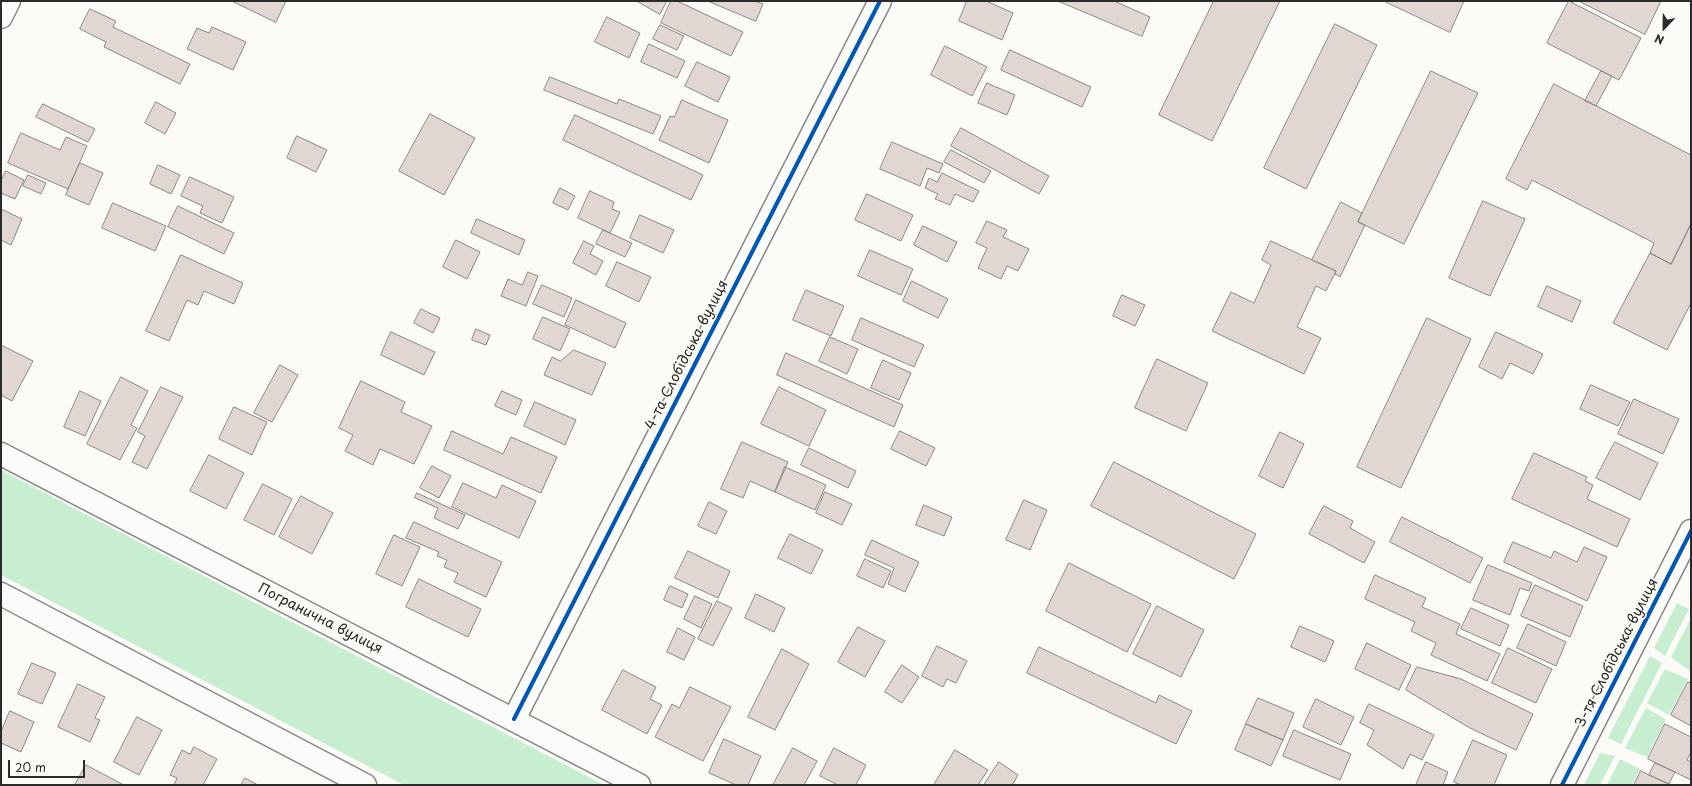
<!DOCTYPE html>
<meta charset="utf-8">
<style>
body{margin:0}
#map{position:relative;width:1692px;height:786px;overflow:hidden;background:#fcfbf8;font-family:"Playpen Sans",sans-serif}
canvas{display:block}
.frame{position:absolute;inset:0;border:2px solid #2b2b2b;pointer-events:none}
.north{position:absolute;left:1644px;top:8px;width:40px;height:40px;-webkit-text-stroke:3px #fdfcf7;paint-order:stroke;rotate:202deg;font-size:11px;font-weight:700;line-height:16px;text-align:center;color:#2b2b2b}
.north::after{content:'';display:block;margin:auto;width:14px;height:18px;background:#2b2b2b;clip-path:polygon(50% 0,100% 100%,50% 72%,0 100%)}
.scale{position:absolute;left:8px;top:760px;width:77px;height:18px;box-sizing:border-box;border:2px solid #2b2b2b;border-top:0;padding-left:5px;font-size:12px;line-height:14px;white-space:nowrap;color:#2b2b2b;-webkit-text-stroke:3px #fdfcf7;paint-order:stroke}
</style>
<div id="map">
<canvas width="1692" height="786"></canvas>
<div class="frame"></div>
<div class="north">N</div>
<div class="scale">20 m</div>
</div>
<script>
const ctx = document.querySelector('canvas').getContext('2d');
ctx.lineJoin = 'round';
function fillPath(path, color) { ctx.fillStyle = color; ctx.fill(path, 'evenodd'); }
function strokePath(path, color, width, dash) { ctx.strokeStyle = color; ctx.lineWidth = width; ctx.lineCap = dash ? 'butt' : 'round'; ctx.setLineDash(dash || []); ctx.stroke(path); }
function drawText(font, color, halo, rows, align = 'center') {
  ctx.font = font + ' "Playpen Sans",sans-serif'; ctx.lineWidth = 3.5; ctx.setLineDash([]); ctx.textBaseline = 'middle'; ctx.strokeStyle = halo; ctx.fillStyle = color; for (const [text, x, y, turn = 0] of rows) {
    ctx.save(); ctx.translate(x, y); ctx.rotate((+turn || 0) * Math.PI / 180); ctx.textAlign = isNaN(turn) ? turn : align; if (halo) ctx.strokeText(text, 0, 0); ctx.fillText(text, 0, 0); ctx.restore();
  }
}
fillPath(new Path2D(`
 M1,470l603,315h-200l-403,-210z
 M1677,603l12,6 -24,47 -11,-8z
 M1691,618v54l-20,-15z
 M1650,656l12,7 -41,81 -13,-6z
 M1665,669l23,10 -19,36 -22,-12z
 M1646,708l20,11 -19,38 -22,-9z
 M1600,753l15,3 -15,29h-16z
 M1620,759l20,10 -8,16h-25z`), '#c7eed1');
const building = new Path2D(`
 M232,1h54l-10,21z
 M637,1h30l-7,13z
 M671,1h6l66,31 -12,24 -70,-33z
 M708,1h47l8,3 -7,17z
 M967,1h19l27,12 -11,27 -43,-19z
 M1058,1h56l36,16 -8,19z
 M1214,1h66l-68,140 -53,-26z
 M1384,1h80l-14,31z
 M1569,1l72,37 -22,42 -72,-37z
 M1579,1h82l-16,33z
 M90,9l26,12 -3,6 77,37 -10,20 -76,-37 2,-5 -26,-13z
 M607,17l33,16 -11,25 -34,-16z
 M1335,24l42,21 -71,144 -42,-21z
 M660,25l24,11 -7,14 -24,-11z
 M212,27l34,15 -13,28 -46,-21 10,-21 12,5z
 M649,44l36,17 -8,17 -36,-16z
 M945,46l42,21 -15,29 -41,-21z
 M1010,50l81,37 -9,20 -81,-37z
 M697,62l33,15 -12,25 -33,-16z
 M1431,71l47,22 -74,151 -46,-22z
 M1601,71l11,5 -16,30 -11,-5z
 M550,77l67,27 2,-5 42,17 -8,18 -109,-44z
 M987,83l28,12 -8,20 -29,-12z
 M1554,84l137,71v69l-20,40 -21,-11 4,-10 -122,-63 -5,10 -21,-11z
 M682,100l46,20 -19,43 -50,-23 11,-24 4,1z
 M156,102l20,11 -11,21 -20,-11z
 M43,104l52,25 -7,13 -52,-25z
 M430,114l45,24 -31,57 -45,-24z
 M575,115l128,60 -12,25 -128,-60z
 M961,128l88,48 -10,18 -88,-48z
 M21,133l39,17 6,-13 21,9 -19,43 -60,-26z
 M297,136l30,14 -11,22 -29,-14z
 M892,142l51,22 -4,9 -12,-5 -7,18 -40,-17z
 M951,150l40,21 -7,12 -40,-21z
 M80,163l23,10 -14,32 -23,-10z
 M158,165l22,10 -9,19 -21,-10z
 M6,171l18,9 -9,19 -14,-6v-12z
 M942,173l37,18 -6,11 -18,-8 -5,11 -15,-6 3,-5 -13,-6 4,-10 8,4z
 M28,175l18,8 -5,11 -18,-8z
 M190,177l44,20 -12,26 -22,-10 3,-7 -22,-10z
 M560,188l15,8 -7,14 -15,-7z
 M590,191l24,11 -2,7 8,3 -10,21 -32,-15z
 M867,194l46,21 -12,26 -46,-21z
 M1483,201l42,18 -35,77 -41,-18z
 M1341,202l21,11 -4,9 7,3 -25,52 -5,-3 1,-3 -24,-11z
 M113,203l53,23 -11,25 -53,-23z
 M178,206l56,27 -10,21 -56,-27z
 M1,209l21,10 -11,26 -10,-5z
 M640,215l34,15 -11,23 -33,-15z
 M477,219l48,21 -6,15 -48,-22z
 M987,221l20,9 -4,7 26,12 -11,22 -11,-5 -6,13 -23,-11 9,-20 -11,-5z
 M1691,224v79l-24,47 -54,-27 37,-70 21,11z
 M923,226l34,16 -10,20 -33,-17z
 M603,230l29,13 -7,14 -29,-13z
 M456,240l24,12 -13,27 -24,-12z
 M584,241l10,5 -4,8 13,7 -7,14 -23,-12z
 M1271,241l65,30 -10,20 -10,-5 -19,41 24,11 -17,36 -92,-43 19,-39 23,11 17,-38 -9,-5z
 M870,250l43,19 -12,26 -43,-19z
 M181,255l62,28 -9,21 -30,-13 -6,14 -11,-5 -18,41 -23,-10z
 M617,262l34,15 -12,25 -33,-16z
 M528,272l10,4 -12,30 -25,-10 7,-17 14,6z
 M912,281l36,18 -10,19 -35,-17z
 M542,285l30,13 -8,19 -31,-13z
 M1547,286l34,15 -9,21 -34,-15z
 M806,290l38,16 -13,30 -38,-16z
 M1122,295l23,10 -10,21 -22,-10z
 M576,300l50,23 -11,25 -50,-23z
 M421,309l19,9 -7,15 -19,-10z
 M543,317l27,12 -10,22 -27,-12z
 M861,318l63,27 -10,22 -62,-27z
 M1427,318l44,21 -70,149 -44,-21z
 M476,329l14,6 -4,10 -14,-5z
 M391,332l44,20 -11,23 -43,-20z
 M1496,332l47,22 -10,20 -23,-11 -8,16 -23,-12z
 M830,337l28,12 -11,25 -28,-13z
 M1,345l32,16 -21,40 -11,-6z
 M574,350l32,13 -14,32 -48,-20 8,-18 8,4z
 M786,353l117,52 -9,22 -117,-52z
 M1157,359l51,24 -22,48 -51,-23z
 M883,360l28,13 -12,27 -28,-12z
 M280,365l18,10 -26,47 -18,-9z
 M121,377l27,14 -17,34 6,3 -17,32 -33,-16z
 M361,381l44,21 -4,10 31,14 -18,38 -34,-15 -7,16 -28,-14 8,-16 -14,-7z
 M1591,385l39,17 -12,24 -38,-17z
 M161,387l22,10 -36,72 -15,-7 13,-26 -7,-4z
 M779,387l47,23 -17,36 -48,-22z
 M80,391l21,10 -16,35 -21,-9z
 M502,391l20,9 -6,15 -21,-9z
 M1634,399l45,20 -16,35 -45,-20z
 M535,402l41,18 -11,25 -41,-19z
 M234,407l33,15 -15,33 -33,-16z
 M452,431l51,23 8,-17 46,20 -16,36 -97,-43z
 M900,431l35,17 -9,18 -35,-17z
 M1280,432l24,12 -21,44 -24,-12z
 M742,442l46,20 -13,30 -25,-11 -7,17 -22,-9z
 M1615,442l43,21 -18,37 -44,-22z
 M809,448l47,23 -8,17 -47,-23z
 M1534,453l53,24 -2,4 8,4 -6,14 43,20 -13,28 -105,-48z
 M209,455l35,18 -18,36 -36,-18z
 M1114,462l142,72 -22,45 -143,-73z
 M432,466l19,10 -12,22 -19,-10z
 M785,467l41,18 -11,25 -40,-18z
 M463,483l33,15 6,-13 34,16 -17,37 -67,-31z
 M263,484l29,15 -18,36 -30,-15z
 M825,492l27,12 -10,21 -26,-12z
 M417,493l48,22 -7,14 -24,-11 4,-10 -23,-10z
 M301,496l32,17 -21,41 -33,-17z
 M1024,500l23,10 -17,40 -24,-10z
 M709,502l18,9 -11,23 -18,-8z
 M924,505l28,12 -8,19 -28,-11z
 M1324,506l29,15 -3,7 25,14 -11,21 -55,-29z
 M1402,517l81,41 -13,25 -80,-41z
 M414,522l88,40 -16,35 -32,-15 4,-9 -14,-6 3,-7 -10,-4 2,-4 -33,-14z
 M790,534l33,16 -12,24 -33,-16z
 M394,535l26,12 -18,39 -26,-12z
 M872,540l47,22 -14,30 -17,-8 6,-16 -29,-13z
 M1513,542l38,16 3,-7 23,11 7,-15 23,10 -20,44 -83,-39z
 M688,551l42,20 -12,27 -43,-20z
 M865,559l26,12 -8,17 -26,-12z
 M1069,563l82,41 -24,48 -81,-41z
 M1488,565l44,18 -3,8 -9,-3 -10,27 -37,-15z
 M1375,575l51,23 -4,9 38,17 -4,10 44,20 -13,27 -56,-26 5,-12 -25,-12 4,-9 -50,-23z
 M419,579l62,30 -13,28 -62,-30z
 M1535,585l48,21 -13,31 -49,-21z
 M670,586l18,8 -6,14 -18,-8z
 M756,594l29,14 -11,24 -29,-14z
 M695,596l17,8 -11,24 -17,-9z
 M717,601l15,7 -19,38 -15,-7z
 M1157,606l47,24 -23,47 -48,-23z
 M1471,608l38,17 -9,21 -39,-17z
 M1528,624l38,18 -10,24 -39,-18z
 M1300,626l34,15 -9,21 -34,-15z
 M858,627l27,14 -20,36 -27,-15z
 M678,628l17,9 -11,23 -17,-8z
 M1367,643l44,22 -12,25 -44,-21z
 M937,646l30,15 -11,22 -9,-4 -4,8 -21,-11z
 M1039,647l117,56 3,-8 33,16 -16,33 -149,-71z
 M1508,648l44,21 -16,34 -44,-20z
 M782,649l27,15 -34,66 -27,-13z
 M32,663l24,10 -14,31 -24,-10z
 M902,665l17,12 -17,26 -17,-11z
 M1417,667l44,12 72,35 -17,36 -46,-22 -64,-38z
 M623,670l33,17 -6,12 12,6 -15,29 -45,-24z
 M1688,682l3,1v43l-20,-11z
 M78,684l27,13 -10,21 5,2 -10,22 -32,-15z
 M690,687l41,20 -28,54 -48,-24 17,-33 7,4z
 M1258,698l36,15 -11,27 -37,-16z
 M1316,699l38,18 -13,28 -38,-18z
 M1369,704l65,31 -12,25 -12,-6 -7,15 -36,-24 7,-15 -14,-7z
 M10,711l24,11 -13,30 -20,-9v-11z
 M137,717l25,13 -23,45 -25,-13z
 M1246,724l37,16 -12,26 -36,-16z
 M1665,724l26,13v15l-4,8 4,2v18l-43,-21z
 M1294,730l57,24 -11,26 -57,-24z
 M724,739l37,17 -13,29h-12l-27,-12z
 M1473,740l34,15 -13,30h-33l-7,-3z
 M194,747l23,12 -14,26h-29l3,-7 -7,-3 12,-25 8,4z
 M793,748l24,13 -13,24h-31z
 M834,748l32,17 -10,20h-18l-18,-9z
 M955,750l33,20 -10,15h-44z
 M999,762l19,13 -6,10h-28z
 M1426,762l22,10 -5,13h-27z
 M1655,763l20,9 -6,12 -20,-9z
 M86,765l38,20h-49z
 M1641,771l8,4 22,10h-37z
 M245,778l13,7h-17z`);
fillPath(building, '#e1d6d2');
strokePath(building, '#898987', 1);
const minor = new Path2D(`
 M1,17l8,-16
 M514,719l366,-718`);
const tertiary = new Path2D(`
 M1562,785l129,-254`);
const secondary = new Path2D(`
 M1,454l638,331
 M1,594l364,191`);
strokePath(minor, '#898987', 25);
strokePath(tertiary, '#898987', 25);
strokePath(secondary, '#898987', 25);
strokePath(minor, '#fbfbf9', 22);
strokePath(tertiary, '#fbfbf9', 22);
strokePath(secondary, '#fbfbf9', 22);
strokePath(new Path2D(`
 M514,719l366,-718
 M1562,785l129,-254`), '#0057b8', 4);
drawText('14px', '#2b2b2b', '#fdfcf7', [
 ["4-та Слобідська вулиця",687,355,-63],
 ["Погранична вулиця",320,619,27],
 ["3-тя Слобідська вулиця",1617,653,-63]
]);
</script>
